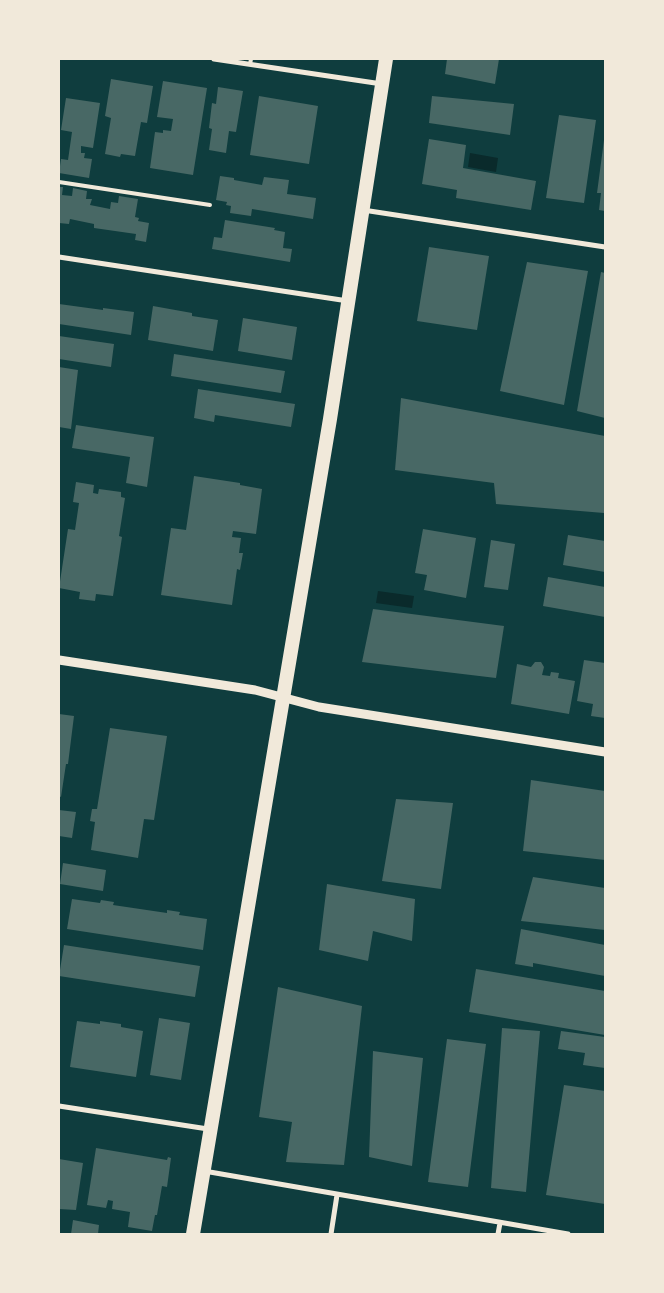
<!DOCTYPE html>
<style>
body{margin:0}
#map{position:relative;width:664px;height:1293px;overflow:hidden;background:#0f3d3e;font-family:"Exo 2",sans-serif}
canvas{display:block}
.frame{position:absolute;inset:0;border:60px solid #f1e9da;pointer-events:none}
</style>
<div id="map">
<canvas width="664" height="1293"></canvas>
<div class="frame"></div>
</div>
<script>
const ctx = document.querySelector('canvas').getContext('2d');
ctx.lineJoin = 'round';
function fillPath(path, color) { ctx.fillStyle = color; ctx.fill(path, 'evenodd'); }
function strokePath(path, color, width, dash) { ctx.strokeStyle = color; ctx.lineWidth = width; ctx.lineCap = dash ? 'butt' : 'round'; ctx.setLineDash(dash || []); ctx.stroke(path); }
fillPath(new Path2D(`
 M470,153l28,5 -2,14 -28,-5z
 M378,591l36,5 -2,12 -36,-5z`), '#0a2a2b');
fillPath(new Path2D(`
 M447,59h52l-4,25 -50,-10z
 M111,79l42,7 -6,37 -6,-1 -6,34 -14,-2 -1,3 -15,-3 6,-36 -6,-2z
 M163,81l44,7 -14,87 -43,-7 5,-36 8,1v-3l8,1 2,-12 -16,-2z
 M218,87l25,4 -7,41 -7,-1 -3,22 -17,-3 3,-21 -3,-1 3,-25 4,1z
 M259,96l59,10 -9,58 -59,-9z
 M432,96l82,8 -4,31 -81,-12z
 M66,98l34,5 -7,45 -12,-2v7h4l-1,5 8,1 -3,19 -30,-5 2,-14 7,1 4,-28 -11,-2z
 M559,115l37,5 -12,83 -38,-5z
 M429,139l37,6 -3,23 73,13 -5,29 -75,-12 1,-8 -35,-6z
 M604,140l1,1v70l-6,-1 2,-17h-4z
 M220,176l14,2v2l28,5 2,-8 25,3 -2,14 29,4 -3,21 -61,-10 -1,7 -21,-3 1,-7 -5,-1 1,-3 -11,-2z
 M59,187h4l-1,8 10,1 1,-8 14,3 -1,8h6l-2,6 20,4 1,-7 7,1 1,-7 19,3 -3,18 4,1 -1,3 11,2 -3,19 -11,-2 1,-6 -42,-6v-4l-24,-5 -1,5 -10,-1z
 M225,220l50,8 -1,2 11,2 -2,16 9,1 -2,13 -78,-13 2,-12 8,1z
 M429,247l60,9 -12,74 -60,-9z
 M527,262l61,9 -24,134 -64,-14z
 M601,272l4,1v145l-28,-7z
 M59,304l44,6v-2l31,4 -3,23 -72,-11z
 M153,306l39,7v3l26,4 -5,31 -65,-11z
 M243,318l54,9 -5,33 -54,-9z
 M59,336l55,8 -3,23 -52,-8z
 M174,354l111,17 -4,22 -110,-17z
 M59,367l19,3 -7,59 -12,-2z
 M198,389l97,15 -4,23 -76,-12 -1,7 -20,-4z
 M401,398l204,38 -1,77 -108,-9 -2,-21 -99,-13z
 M76,425l78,12 -7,50 -21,-4 4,-26 -58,-9z
 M194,476l46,7v2l22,4 -6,45 -23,-3 -1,6 9,1 -2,15h4l-3,17 -3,-1 -5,36 -71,-10 10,-67 15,2z
 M76,482l18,3 -1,8 5,1 1,-5 22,3v5l4,1 -6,38 3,1 -9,59 -17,-2 -1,7 -16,-2 1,-7 -21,-4 9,-59 7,1 4,-27 -6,-1z
 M423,529l53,9 -10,60 -42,-8 3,-15 -12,-2z
 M568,535l37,6v31l-42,-7z
 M491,540l24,4 -7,46 -24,-3z
 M548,577l57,10v30l-62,-11z
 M373,609l131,17 -8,52 -134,-16z
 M584,660l21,3 -1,19 1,1v35l-14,-2 2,-12 -16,-3z
 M535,662h6l3,5 -2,8 8,1 1,-4 8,1 -1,5 17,3 -6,33 -58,-10 6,-40 14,3z
 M59,714l15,2 -6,48h-2l-5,33 -2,-1z
 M110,728l57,8 -13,84 -10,-1 -6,39 -47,-8 4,-28 -5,-1 2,-12h5z
 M531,780l74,11v69l-82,-9z
 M396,799l57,4 -12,86 -59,-8z
 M59,810l17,2 -4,26 -13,-2z
 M63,863l43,7 -3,21 -43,-7z
 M533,877l72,11v42l-84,-9z
 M327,884l88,15 -3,42 -39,-10 -5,30 -49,-11z
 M72,899l28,4 1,-3 13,2 -1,3 54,8v-3l13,2 -1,3 28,4 -4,31 -136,-21z
 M521,929l84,16v31l-72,-13v4l-18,-3z
 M64,945l136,21 -5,31 -136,-21z
 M476,969l129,22v44l-136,-23z
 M278,987l84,19 -18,159 -58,-3 6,-40 -33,-5z
 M159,1018l31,5 -9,57 -31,-5z
 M77,1021l23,3v-3l21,3v3l22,4 -7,46 -66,-10z
 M502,1028l38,3 -14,161 -35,-4z
 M561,1031l44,6v31l-22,-3 2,-12 -27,-4z
 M447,1039l39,5 -18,143 -40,-5z
 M373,1051l50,7 -11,108 -43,-9z
 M564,1085l41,6v113l-59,-9z
 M96,1148l71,12 1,-3 3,1 -4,29 -5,-1 -5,29h-2l-3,16 -24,-4 2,-15 -18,-3 1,-8 -5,-1 -2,8 -19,-3z
 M59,1159l24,4 -7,47 -17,-1z
 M73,1220l26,5 -1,9h-27z`), '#486865');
strokePath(new Path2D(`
 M250,64l1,-5
 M59,182l151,23`), '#f1e9da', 4);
strokePath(new Path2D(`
 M214,59l168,25
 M363,210l242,37
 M59,257l289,44
 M59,1106l149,23
 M204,1171l364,63
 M331,1234l6,-39
 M498,1234l2,-11`), '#f1e9da', 5);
strokePath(new Path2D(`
 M59,660l196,30 64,17 286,45`), '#f1e9da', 9);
strokePath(new Path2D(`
 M193,1234l137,-815 56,-360`), '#f1e9da', 14);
</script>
